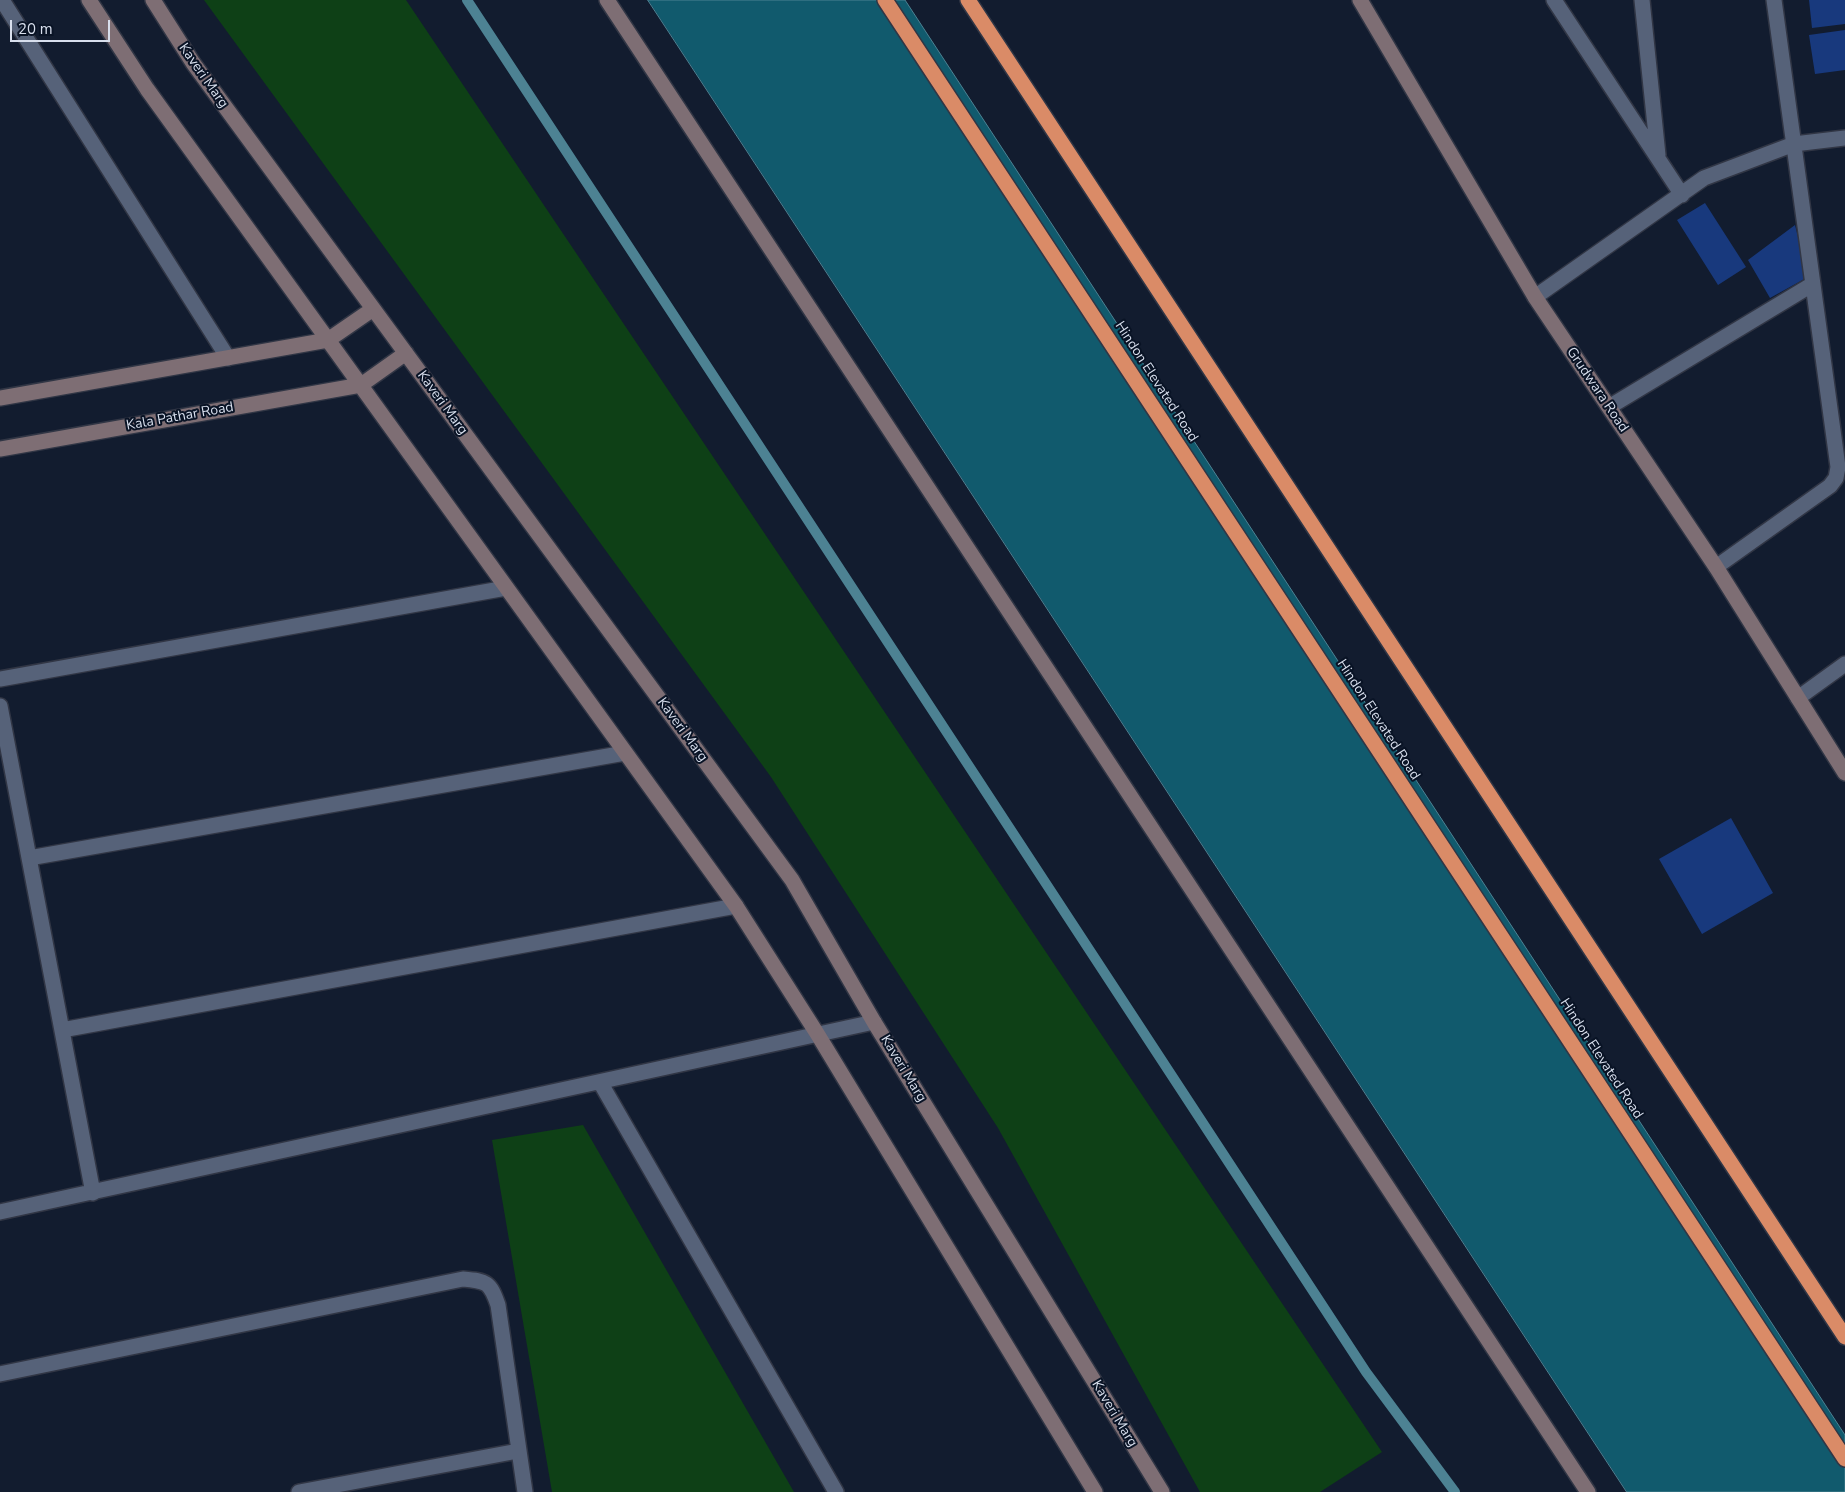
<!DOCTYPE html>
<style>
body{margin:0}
#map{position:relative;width:1845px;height:1492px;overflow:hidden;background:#121c2f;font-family:"Nunito Sans",sans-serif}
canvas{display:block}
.scale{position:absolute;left:10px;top:20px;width:100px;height:22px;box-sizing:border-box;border:2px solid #d8dfed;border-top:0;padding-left:6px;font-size:15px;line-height:18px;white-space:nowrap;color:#d8dfed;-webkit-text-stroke:4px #091325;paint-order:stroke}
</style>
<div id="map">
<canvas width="1845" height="1492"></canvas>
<div class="scale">20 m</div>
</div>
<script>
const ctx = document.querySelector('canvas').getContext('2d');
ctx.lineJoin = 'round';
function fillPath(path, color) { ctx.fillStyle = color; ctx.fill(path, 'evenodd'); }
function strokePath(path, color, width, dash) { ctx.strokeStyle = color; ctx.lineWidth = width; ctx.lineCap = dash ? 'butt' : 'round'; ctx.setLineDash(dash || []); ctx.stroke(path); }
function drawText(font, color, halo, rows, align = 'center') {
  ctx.font = font + ' "Nunito Sans",sans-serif'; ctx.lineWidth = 4; ctx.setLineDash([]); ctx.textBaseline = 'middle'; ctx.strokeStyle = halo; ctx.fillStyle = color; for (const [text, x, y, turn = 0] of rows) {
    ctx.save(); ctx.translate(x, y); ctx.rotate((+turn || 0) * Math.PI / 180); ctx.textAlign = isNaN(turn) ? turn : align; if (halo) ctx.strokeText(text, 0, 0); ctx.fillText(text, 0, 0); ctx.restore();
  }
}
fillPath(new Path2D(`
 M204,0h202l976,1452 -62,40h-120l-202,-364 -227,-351z
 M583,1125l211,367h-242l-60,-352z`), '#0e4016');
const water = new Path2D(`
 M648,0h257l940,1435v57h-218z`);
fillPath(water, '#115a6d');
strokePath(water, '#4d8293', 1);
strokePath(new Path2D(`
 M467,0l899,1372 89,120`), '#4d8293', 10);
fillPath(new Path2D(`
 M1809,0h36v24l-33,4z
 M1845,30v40l-30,4 -6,-39z
 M1705,203l41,64 -28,18 -41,-65z
 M1795,225l13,52 -38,21 -22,-38z
 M1731,818l42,75 -71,41 -43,-75z`), '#18397d');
const street = new Path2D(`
 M2,0l226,358
 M1554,0l128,195
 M1642,0l16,155
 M1535,297l169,-119 90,-34 51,-6
 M1609,407l204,-123
 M1716,567l114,-81 6,-8 2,-11 -64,-467
 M0,679l506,-91
 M1798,698l47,-34
 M0,706l93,487
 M29,858l596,-105
 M62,1030l674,-124
 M600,1082l236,410
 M0,1212l874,-190
 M0,1374l463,-95c24,2 27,3 35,26l27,187
 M299,1492l219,-41`);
const secondary = new Path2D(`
 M89,0l58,89 589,817 82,129 277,457
 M153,0l40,63 599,817 82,142 288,470
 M607,0l981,1492
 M1360,0l175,297 181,270 129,206
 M0,398l328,-58 45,-31
 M0,449l361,-64 45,-32`);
const highway = new Path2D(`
 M885,0l960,1459
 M968,0l877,1337`);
strokePath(street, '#313645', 18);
strokePath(secondary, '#313645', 18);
strokePath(highway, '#313645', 18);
strokePath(street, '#566279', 15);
strokePath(secondary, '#7e6e74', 15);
strokePath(highway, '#da8b67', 15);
drawText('14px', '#d8dfed', '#091325', [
 ["Kaveri Marg",203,76,55],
 ["Hindon Elevated Road",1156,382,57],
 ["Grudwara Road",1597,390,56],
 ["Kaveri Marg",442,403,54],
 ["Kala Pathar Road",180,417,-10],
 ["Hindon Elevated Road",1378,720,57],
 ["Kaveri Marg",682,730,54],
 ["Hindon Elevated Road",1601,1059,57],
 ["Kaveri Marg",903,1069,59],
 ["Kaveri Marg",1114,1414,59]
]);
</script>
